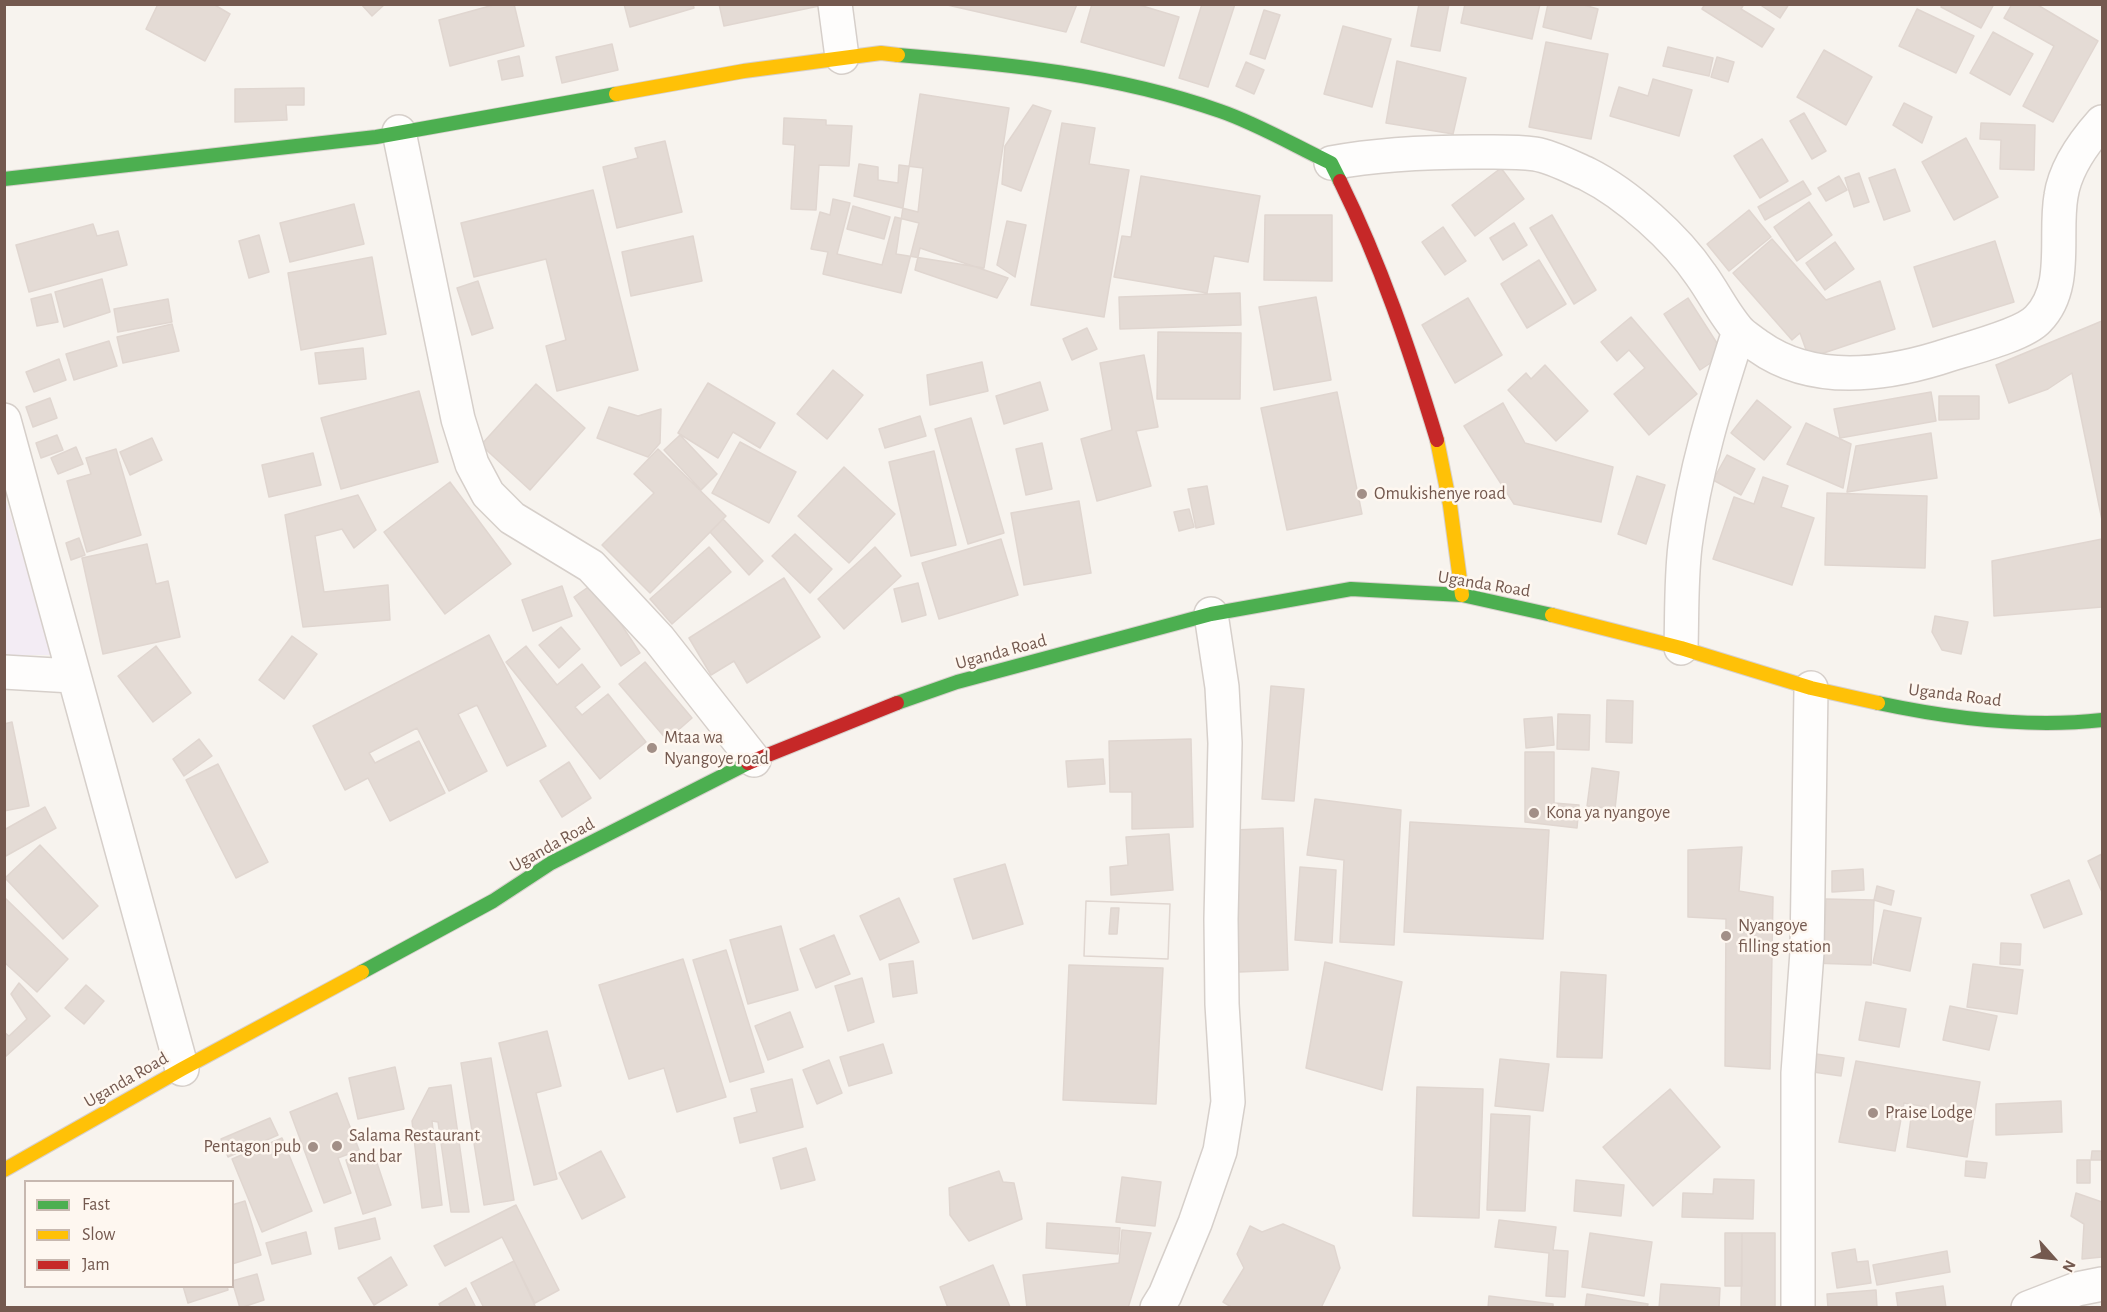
<!DOCTYPE html>
<style>
body{margin:0}
#map{position:relative;width:2107px;height:1312px;overflow:hidden;background:#f7f3ee;font-family:"Alegreya Sans",sans-serif}
canvas{display:block}
.frame{position:absolute;inset:0;border:6px solid #74594f;pointer-events:none}
.legend{position:absolute;left:24px;top:1180px;width:210px;height:108px;box-sizing:border-box;background:#fef7f0;border:2px solid #c7b8b0;margin:0;padding:8px 10px;list-style:none;font-size:18px;color:#74594f}
.legend li{display:flex;align-items:center;gap:12px;height:30px}
.legend b{width:30px;border:2px solid #c7b8b0}
.north{position:absolute;left:2023px;top:1228px;width:60px;height:60px;-webkit-text-stroke:4px #fef7f0;paint-order:stroke;rotate:117deg;font-size:16px;font-weight:700;line-height:24px;text-align:center;color:#74594f}
.north::after{content:'';display:block;margin:auto;width:21px;height:27px;background:#74594f;clip-path:polygon(50% 0,100% 100%,50% 72%,0 100%)}
</style>
<div id="map">
<canvas width="2107" height="1312"></canvas>
<div class="frame"></div>
<ul class="legend">
<li><b style="height:8px;background:#4caf50"></b>Fast</li>
<li><b style="height:8px;background:#ffc107"></b>Slow</li>
<li><b style="height:8px;background:#c62828"></b>Jam</li>
</ul>
<div class="north">N</div>
</div>
<script>
const ctx = document.querySelector('canvas').getContext('2d');
ctx.lineJoin = 'round';
function fillPath(path, color) { ctx.fillStyle = color; ctx.fill(path, 'evenodd'); }
function strokePath(path, color, width, dash) { ctx.strokeStyle = color; ctx.lineWidth = width; ctx.lineCap = dash ? 'butt' : 'round'; ctx.setLineDash(dash || []); ctx.stroke(path); }
function drawText(font, color, halo, rows, align = 'center') {
  ctx.font = font + ' "Alegreya Sans",sans-serif'; ctx.lineWidth = 5; ctx.setLineDash([]); ctx.textBaseline = 'middle'; ctx.strokeStyle = halo; ctx.fillStyle = color; for (const [text, x, y, turn = 0] of rows) {
    ctx.save(); ctx.translate(x, y); ctx.rotate((+turn || 0) * Math.PI / 180); ctx.textAlign = isNaN(turn) ? turn : align; if (halo) ctx.strokeText(text, 0, 0); ctx.fillText(text, 0, 0); ctx.restore();
  }
}
fillPath(new Path2D(`
 M5,497l48,158h-48z`), '#f3ecf4');
const building = new Path2D(`
 M158,4h55l17,10 -25,47 -59,-32z
 M361,4h24l-13,12z
 M497,4h17l10,42 -74,20 -11,-46z
 M624,4h69l1,4 -64,19z
 M719,4h100v2l-95,20z
 M943,4h134l-11,28z
 M1092,4h44l43,13 -15,49 -83,-24z
 M1202,4h33l-27,83 -29,-9z
 M1419,4h30l-9,47 -29,-5z
 M1465,4h75l-8,35 -71,-16z
 M1548,4h32l18,5 -7,30 -48,-12z
 M1705,4h39l-3,5 33,20 -12,18 -60,-38z
 M1759,4h30l-9,14z
 M1942,4h52l-13,24 -40,-21z
 M2012,4h24l62,37 -45,81 -30,-16 31,-60 -50,-28z
 M1917,9l57,27 -18,37 -57,-27z
 M1264,10l16,5 -15,44 -15,-5z
 M1343,26l48,13 -19,68 -48,-13z
 M1993,32l40,22 -23,41 -40,-22z
 M1546,42l62,12 -17,85 -62,-12z
 M612,44l6,26 -56,13 -6,-26z
 M1668,47l45,11 -4,18 -46,-10z
 M1824,50l48,27 -26,48 -49,-28z
 M519,56l4,20 -21,4 -4,-19z
 M1717,57l17,5 -6,20 -17,-5z
 M1397,61l69,17 -13,56 -67,-11z
 M1246,62l18,8 -10,24 -18,-8z
 M1653,79l39,11 -13,46 -69,-20 9,-29 29,9z
 M304,88v17h-18l1,15 -52,2v-33z
 M920,94l89,14 -25,160 -88,-14z
 M1904,103l28,14 -10,26 -29,-18z
 M1033,105l18,6 -30,80 -19,-7 3,-38z
 M1804,113l22,38 -14,8 -22,-38z
 M784,118l42,2v5l26,1 -3,40 -30,-1 -3,45 -25,-1 4,-64 -12,-1z
 M1062,123l33,5 -6,36 40,6 -25,147 -73,-12z
 M1981,123l54,2 -1,45 -34,-1 1,-29 -21,-1z
 M1966,138l32,59 -44,23 -32,-58z
 M1762,139l26,42 -28,17 -26,-42z
 M665,141l17,71 -65,16 -14,-61 35,-9 -3,-10z
 M859,164l19,3v13l20,3 1,-18 24,3 -5,44 -64,-16z
 M1501,168l23,31 -49,37 -23,-31z
 M1895,169l15,42 -26,9 -15,-42z
 M1859,173l10,29 -15,5 -9,-29z
 M1141,176l119,20 -12,66 -34,-6 -7,37 -93,-16 8,-41 9,1z
 M1839,176l8,14 -21,11 -8,-13z
 M1803,181l8,13 -46,26 -7,-13z
 M593,190l45,180 -81,21 -11,-45 20,-6 -20,-81 -72,18 -13,-54z
 M833,199l17,4 -13,51 45,11 13,-48 24,6 -18,70 -78,-19 5,-22 -17,-3 9,-37 10,3z
 M1809,202l23,33 -35,26 -23,-34z
 M354,204l10,40 -74,18 -10,-39z
 M853,206l37,11 -6,22 -37,-10z
 M1749,210l22,27 -42,34 -22,-27z
 M1265,215h67v66l-68,-1z
 M1552,215l44,75 -22,14 -44,-76z
 M1007,221l19,4 -11,52 -18,-12z
 M1514,223l13,22 -24,15 -13,-22z
 M93,224l4,12 21,-5 9,34 -98,27 -13,-47z
 M1443,227l23,34 -21,14 -23,-33z
 M259,235l10,37 -20,6 -10,-37z
 M693,236l9,45 -71,15 -9,-44z
 M1772,239l54,61 54,-19 15,48 -86,29 -9,-25 -8,7 -59,-67z
 M1995,241l19,61 -81,25 -19,-60z
 M1835,242l19,27 -29,21 -19,-27z
 M920,248l88,30 -11,20 -82,-28z
 M372,257l14,77 -85,16 -13,-77z
 M1539,260l27,44 -39,24 -26,-44z
 M102,279l8,33 -46,15 -9,-35z
 M478,281l15,47 -21,7 -15,-47z
 M1240,293l1,32 -121,4 -1,-32z
 M51,294l7,28 -21,4 -6,-27z
 M1316,297l15,83 -57,10 -15,-83z
 M1468,298l34,57 -47,28 -33,-58z
 M1688,298l36,56 -24,16 -36,-56z
 M168,299l4,23 -54,10 -4,-23z
 M1631,317l66,77 -48,41 -35,-41 31,-26 -16,-18 -12,11 -16,-19z
 M2102,321v199l-30,-147 -24,16 -39,14 -13,-38z
 M172,324l7,27 -56,12 -6,-26z
 M1087,328l10,21 -25,11 -9,-21z
 M1158,332l83,1 -1,66h-83z
 M109,341l8,25 -43,14 -8,-26z
 M363,348l3,31 -47,5 -4,-31z
 M1144,355l14,72 -22,4 15,55 -54,15 -16,-62 31,-9 -12,-67z
 M59,359l7,21 -32,12 -8,-20z
 M982,362l6,29 -58,14 -3,-30z
 M1545,365l43,46 -32,30 -48,-51 18,-17 5,6z
 M833,370l30,25 -36,44 -30,-25z
 M1040,382l8,28 -44,14 -8,-28z
 M708,383l67,40 -15,25 -27,-16 -15,26 -40,-25z
 M536,384l49,44 -55,62 -49,-45z
 M419,391l19,71 -97,27 -20,-71z
 M1337,392l25,122 -75,16 -26,-122z
 M1931,392l5,29 -96,17 -6,-29z
 M1939,396h40v23l-40,1z
 M50,398l7,20 -24,9 -7,-20z
 M1757,400l34,27 -27,33 -33,-27z
 M1503,403l22,40 88,24 -12,55 -87,-18 -50,-78z
 M609,407l29,9 23,-7 -1,34 -12,14 -51,-19z
 M920,416l6,20 -41,12 -6,-19z
 M971,418l33,115 -36,11 -33,-115z
 M1806,423l45,21 -8,44 -56,-24z
 M1931,433l6,45 -90,14 9,-46z
 M57,435l6,15 -22,8 -5,-15z
 M680,435l37,39 -16,16 -37,-40z
 M152,438l10,22 -32,15 -10,-23z
 M740,442l56,30 -27,51 -57,-30z
 M1042,443l10,46 -26,6 -10,-46z
 M76,447l7,17 -25,10 -7,-16z
 M116,449l25,86 -54,17 -20,-71 24,-7 -5,-16z
 M658,449l68,67 -76,77 -48,-48 52,-52 -20,-19z
 M934,451l22,94 -45,11 -22,-94z
 M313,453l8,32 -52,12 -7,-32z
 M1727,455l28,14 -14,26 -28,-15z
 M844,467l51,47 -46,49 -51,-47z
 M1637,476l28,9 -19,59 -28,-10z
 M1763,477l25,9 -7,21 33,11 -22,67 -79,-26 21,-62 20,7z
 M450,482l61,82 -66,50 -61,-82z
 M1207,486l7,38 -18,4 -8,-39z
 M1827,493l100,3 -2,72 -100,-3z
 M358,495l18,35 -22,18 -12,-19 -27,7 9,56 64,-7 2,35 -87,7 -18,-112z
 M1079,501l12,72 -67,12 -13,-72z
 M1189,509l5,18 -15,4 -5,-19z
 M723,519l40,42 -14,14 -39,-43z
 M795,534l37,35 -22,24 -38,-37z
 M79,538l6,17 -14,5 -5,-17z
 M1001,539l17,56 -79,24 -17,-56z
 M2102,539v68l-108,9 -2,-55z
 M147,544l9,40 12,-3 12,56 -77,17 -21,-96z
 M709,547l22,25 -59,52 -22,-25z
 M875,547l26,29 -57,53 -26,-30z
 M784,578l36,59 -73,46 -13,-22 -23,14 -22,-37z
 M594,583l46,70 -19,13 -47,-69z
 M918,583l8,32 -24,7 -8,-33z
 M562,586l10,30 -39,15 -11,-31z
 M1935,616l33,6 -7,32 -19,-4 -10,-18z
 M561,627l19,22 -21,19 -20,-23z
 M489,635l57,111 -39,20 -30,-61 -19,9 29,57 -38,20 -32,-63 -48,25 6,10 44,-22 26,52 -55,28 -22,-43 -23,12 -32,-64z
 M292,636l25,18 -33,45 -25,-19z
 M156,646l35,47 -38,29 -35,-46z
 M526,646l31,39 25,-21 18,23 -25,20 7,8 26,-21 38,48 -46,37 -94,-117z
 M645,662l47,56 -25,22 -48,-56z
 M1271,686l33,3 -10,112 -32,-2z
 M1607,700l26,1 -1,42 -26,-1z
 M1558,714l32,1 -1,35 -32,-1z
 M1552,717l2,28 -28,3 -2,-29z
 M12,722l17,84 -25,5v-87z
 M199,739l13,17 -28,20 -11,-17z
 M1191,739l2,88 -61,2v-37h-22l-1,-51z
 M1525,752h29v51l25,2 -2,23 -52,-6z
 M1103,759l2,25 -37,3 -2,-26z
 M569,762l22,36 -29,19 -22,-36z
 M218,764l50,98 -32,16 -50,-98z
 M1592,768l27,4 -4,37 -28,-3z
 M1315,799l86,11 -7,135 -54,-3 4,-82 -37,-5z
 M45,807l11,21 -52,29v-27z
 M1410,822l139,8 -6,109 -139,-7z
 M1283,828l5,142 -49,2 -5,-142z
 M1169,834l4,56 -62,5 -1,-28 18,-2 -2,-28z
 M40,845l58,61 -35,33 -58,-61z
 M1742,847l-3,44 34,6 -3,172 -45,-3 1,-147 -38,-2v-67z
 M2102,854v38l-14,-31z
 M1005,864l18,60 -50,15 -19,-60z
 M1300,867l36,3 -4,73 -37,-3z
 M1863,869l1,21 -32,2v-21z
 M2069,880l13,34 -38,14 -13,-33z
 M1877,886l17,5 -3,14 -17,-5z
 M4,897l64,62 -31,33 -33,-30z
 M899,898l20,44 -39,18 -20,-44z
 M1826,899l48,1 -3,65 -59,-2 1,-39h12z
 M1086,901l84,3 -2,55 -84,-3zM1111,908h8l-2,26h-8z
 M1086,901l84,3 -2,55 -84,-3z
 M1884,910l37,8 -11,53 -37,-8z
 M781,926l17,64 -50,14 -18,-64z
 M834,935l16,39 -34,14 -16,-39z
 M2001,943l20,1 -1,21 -20,-1z
 M726,950l38,122 -34,10 -37,-122z
 M683,959l43,138 -49,15 -13,-44 -35,11 -30,-94z
 M913,961l4,32 -24,4 -4,-33z
 M1325,962l77,20 -20,108 -76,-22z
 M1973,964l50,6 -6,44 -50,-7z
 M1069,965l94,3 -7,136 -93,-4z
 M1561,972l45,3 -4,83 -45,-1z
 M862,978l12,44 -26,9 -13,-45z
 M19,983l31,33 -46,42v-26l5,4 18,-17 -16,-25z
 M86,985l18,16 -20,23 -19,-16z
 M1866,1002l40,7 -7,38 -40,-7z
 M1950,1006l47,10 -8,34 -46,-10z
 M790,1012l13,35 -35,13 -13,-34z
 M547,1031l14,55 -25,7 21,86 -23,6 -35,-142z
 M883,1044l9,29 -43,13 -9,-29z
 M1809,1053l35,5 -3,18 -35,-5z
 M491,1058l23,142 -30,5 -23,-142z
 M1500,1059l49,5 -6,47 -48,-5z
 M829,1060l13,33 -25,11 -14,-34z
 M1856,1061l124,21 -13,75 -60,-10 4,-29 14,2 2,-13 -23,-4 -9,48 -56,-9z
 M395,1067l9,42 -46,10 -9,-41z
 M792,1079l11,48 -63,16 -6,-25 23,-6 -6,-23z
 M451,1085l18,127h-18l-13,-90 -6,-1 10,84 -20,3 -10,-87 17,-33z
 M1417,1087l66,2 -4,129 -66,-2z
 M1670,1089l50,58 -67,59 -50,-59z
 M337,1093l22,57 -21,8 13,35 -27,10 -34,-91z
 M2061,1101l1,31 -66,3v-31z
 M1491,1114l39,2 -5,95 -38,-1z
 M270,1118l8,17 -50,22 -7,-18z
 M282,1138l30,73 -50,21 -30,-73z
 M806,1148l9,32 -34,9 -8,-31z
 M373,1151l18,54 -28,9 -17,-54z
 M601,1151l24,46 -43,22 -23,-46z
 M2092,1151h10v9h-11z
 M2077,1160h13v23h-13z
 M1966,1161l21,2 -2,15 -20,-2z
 M999,1171l4,11 11,1 8,36 -53,22 -19,-26 -1,-27z
 M1122,1177l39,5 -6,44 -39,-4z
 M1714,1179l40,1 -1,39 -71,-2 1,-24 30,1z
 M1576,1180l48,5 -3,31 -47,-5z
 M2076,1193l26,9v55l-20,2 2,-35 -13,-8z
 M245,1201l16,54 -29,9v-59z
 M516,1205l43,85 -24,13 -33,-66 -57,29 -11,-20z
 M375,1218l5,21 -41,10 -4,-21z
 M1499,1220l57,7 -3,23 15,1 -3,46 -19,-1 3,-43 -54,-6z
 M1047,1223l73,5 -2,26 -72,-6z
 M1283,1224l51,22 6,22 -19,40h-88l-10,-6 21,-34 -7,-14 13,-28 12,6z
 M1122,1230l29,3 -23,75h-101l-4,-33 96,-12z
 M306,1232l5,22 -39,10 -6,-21z
 M1590,1233l62,9 -8,54 -62,-9z
 M1725,1233h17v53h-17z
 M1742,1233h33v75h-34z
 M1855,1249l2,13 11,-1 3,22 -34,5 -5,-35z
 M1947,1251l3,21 -73,13 -4,-20z
 M391,1257l16,28 -33,20 -16,-27z
 M514,1261l22,47h-52l-13,-25z
 M993,1265l17,42 -62,1 -8,-21z
 M257,1274l7,26 -24,8 -8,-27z
 M1661,1284l59,4 -1,20h-60z
 M183,1286h44l1,4 -40,13z
 M1943,1286l3,22h-48l-2,-15z
 M466,1288l10,20h-35l-2,-4z
 M1876,1290l1,18h-49l-1,-14z
 M1587,1294l61,10 -1,4h-62z
 M1489,1296l64,8v4h-65z`);
fillPath(building, '#e4dbd5');
strokePath(building, '#e0d6d0', 1.5);
const street = new Path2D(`
 M835,4l7,53
 M399,132l59,287 14,45 16,30 24,24 79,48 68,73 95,121
 M1331,163c48,-9 94,-11 143,-11 20,0 41,-1 61,2 18,3 36,13 52,20 40,20 89,64 114,101 13,18 23,39 37,55 5,6 14,11 20,16 53,38 122,30 181,12 23,-8 84,-22 99,-39 31,-32 16,-83 23,-123 4,-27 24,-55 41,-74
 M4,420l178,649
 M1681,648c1,-34 0,-68 4,-102 9,-74 31,-144 54,-215
 M4,672l68,4
 M1157,1308l8,-13 30,-72 25,-72 8,-49 -6,-98 -1,-85 4,-176 -3,-56 -11,-73
 M1798,1308v-235l9,-121 4,-264
 M2028,1308l49,-19 25,-5`);
const fast = new Path2D(`
 M898,55c109,9 217,19 322,56 38,13 75,35 111,52l9,18
 M4,179l372,-42 240,-43
 M897,703l60,-21 254,-68 140,-25 111,6 90,20
 M1878,703c70,15 152,25 224,17
 M362,972l131,-71 58,-38 197,-100`);
const slow = new Path2D(`
 M616,94l128,-23 137,-18 17,2
 M1437,440l13,65 12,90
 M1552,615l129,33 130,40 67,15
 M4,1170l178,-101 180,-97`);
const jam = new Path2D(`
 M1340,181c41,83 70,170 97,259
 M748,763l149,-60`);
strokePath(street, '#d6cfca', 36);
strokePath(fast, '#d7d0cc', 16);
strokePath(slow, '#d7d0cc', 16);
strokePath(jam, '#d7d0cc', 16);
strokePath(street, '#fefdfc', 33);
strokePath(fast, '#4caf50', 14);
strokePath(slow, '#ffc107', 14);
strokePath(jam, '#c62828', 14);
for (const [x, y, r, color] of [
 [1362,494,6,"#a28f87"],
 [652,748,6,"#a28f87"],
 [1534,813,6,"#a28f87"],
 [1726,936,6,"#a28f87"],
 [1873,1113,6,"#a28f87"],
 [337,1146,6,"#a28f87"],
 [313,1147,6,"#a28f87"]
]) { const dot = new Path2D(); dot.arc(x, y, r, 0, 2 * Math.PI); ctx.fillStyle = color; ctx.fill(dot); strokePath(dot, '#fef7f0', 2); }
drawText('18px', '#74594f', '#fef7f0', [
 ["Omukishenye road",1374,494],
 ["Mtaa wa",664,738],
 ["Nyangoye road",664,759],
 ["Kona ya nyangoye",1546,813],
 ["Nyangoye",1738,926],
 ["filling station",1738,947],
 ["Praise Lodge",1885,1113],
 ["Salama Restaurant",349,1136],
 ["and bar",349,1157],
 ["Pentagon pub",301,1147,"right"]
], 'left');
drawText('18px', '#74594f', '#fef7f0', [
 ["Uganda Road",1484,584,9],
 ["Uganda Road",1001,652,-15],
 ["Uganda Road",1955,695,7],
 ["Uganda Road",552,845,-29],
 ["Uganda Road",126,1080,-30]
]);
</script>
